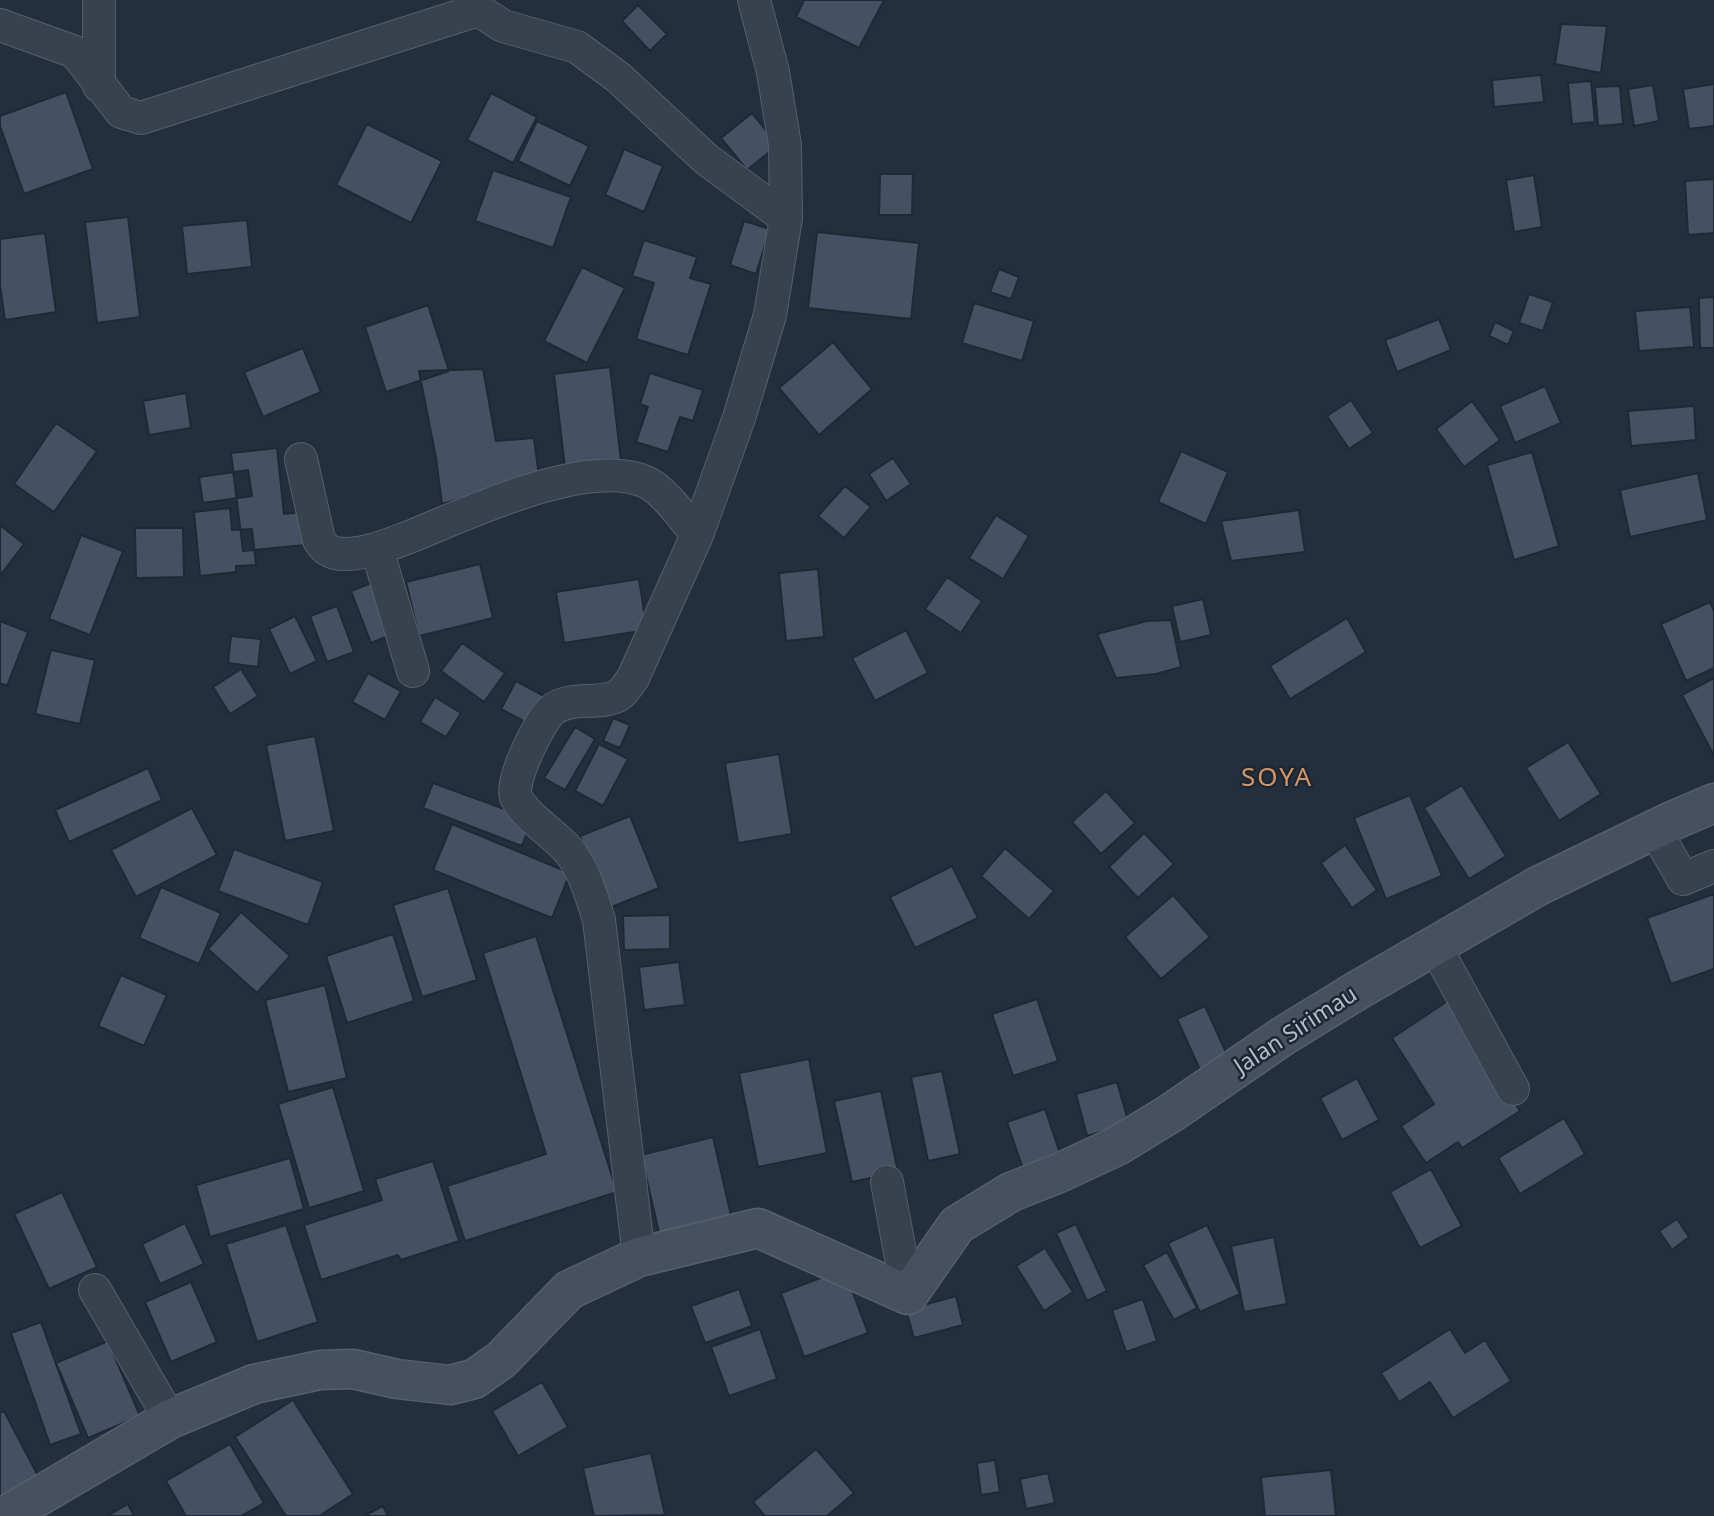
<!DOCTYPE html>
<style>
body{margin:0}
canvas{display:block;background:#242f3e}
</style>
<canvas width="1714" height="1516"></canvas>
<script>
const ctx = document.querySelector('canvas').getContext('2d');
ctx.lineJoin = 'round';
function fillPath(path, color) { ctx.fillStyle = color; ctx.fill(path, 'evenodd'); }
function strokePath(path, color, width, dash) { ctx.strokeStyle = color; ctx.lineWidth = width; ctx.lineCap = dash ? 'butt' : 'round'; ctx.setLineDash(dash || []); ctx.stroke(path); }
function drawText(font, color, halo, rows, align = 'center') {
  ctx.font = font + ' "Noto Sans",sans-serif'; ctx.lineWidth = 5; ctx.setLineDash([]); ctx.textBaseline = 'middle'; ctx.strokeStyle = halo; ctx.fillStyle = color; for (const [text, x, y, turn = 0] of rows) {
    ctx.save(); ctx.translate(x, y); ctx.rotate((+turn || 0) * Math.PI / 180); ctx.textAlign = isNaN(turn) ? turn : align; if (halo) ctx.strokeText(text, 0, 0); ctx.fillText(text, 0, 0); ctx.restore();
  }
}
const building = new Path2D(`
 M804,0h80l-25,48 -63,-31z
 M638,5l29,29 -17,17 -28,-30z
 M1561,24l46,2 -6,47 -46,-9z
 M1541,75l3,27 -50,5 -2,-27z
 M1591,81l4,41 -23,2 -4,-41z
 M1714,84v42l-25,3 -6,-40z
 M1653,85l6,36 -25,5 -6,-37z
 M1620,86l3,38 -25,2 -3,-39z
 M66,92l27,77 -69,25 -24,-68v-10z
 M491,93l46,24 -24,46 -46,-23z
 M752,113l26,32 -31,25 -26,-32z
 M537,121l52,25 -19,40 -52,-25z
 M367,124l75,37 -31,62 -75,-38z
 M624,149l39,17 -19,46 -39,-17z
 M493,170l78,27 -18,51 -78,-27z
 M880,174h33l-1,41h-33z
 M1534,175l8,52 -28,5 -8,-52z
 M1714,179v54l-26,2 -3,-54z
 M128,217l12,100 -43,6 -12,-101z
 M247,220l5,47 -65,7 -5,-48z
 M744,221l26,8 -14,45 -26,-9z
 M817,232l102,11 -8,76 -103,-11z
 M45,233l11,79 -51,8 -5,-34v-47z
 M644,240l53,17 -7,21 21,6 -23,71 -52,-16 18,-56 -22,-7z
 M582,267l43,21 -38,75 -43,-22z
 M999,269l20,8 -8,22 -21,-7z
 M1529,294l24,8 -10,29 -24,-8z
 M1714,297v51h-14l-1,-50z
 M974,303l60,18 -12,40 -60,-18z
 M428,305l21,66 -63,21 -21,-65z
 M1690,307l4,40 -55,4 -4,-40z
 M1439,319l12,31 -54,22 -12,-32z
 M1495,322l19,9 -6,14 -19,-9z
 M833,342l39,47 -53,46 -40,-47z
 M303,348l18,44 -58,25 -19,-45z
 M610,367l11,94 -56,7 -11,-94z
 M483,369l13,72 38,-3 5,39 -97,27 -6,-46 -17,-87z
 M650,373l53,17 -10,31 -13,-4 -12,35 -32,-10 12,-35 -8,-3z
 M1545,386l16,37 -46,20 -15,-37z
 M186,393l5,35 -42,7 -6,-34z
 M1351,400l22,33 -24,16 -22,-33z
 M1472,401l28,39 -36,27 -28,-38z
 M1694,406l2,34 -65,6 -3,-35z
 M56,423l41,28 -43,61 -40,-28z
 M277,448l7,66 18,-2 4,33 -63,6 -12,-98z
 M1181,451l47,21 -22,52 -48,-22z
 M1532,452l27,94 -45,14 -27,-95z
 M893,458l18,26 -25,17 -17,-27z
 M248,470l4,26 -49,7 -4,-26z
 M1698,473l9,47 -77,17 -10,-47z
 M845,486l26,21 -27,31 -26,-22z
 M230,508l2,22 20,-1 4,36 -20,1v6l-36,4 -6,-64z
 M1299,510l6,42 -74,9 -10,-40z
 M996,515l33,21 -26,43 -34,-21z
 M0,525l24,19 -24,32z
 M135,528h48l1,49 -48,1z
 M81,535l42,16 -33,84 -41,-16z
 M480,564l13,54 -74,18 -13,-54z
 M818,569l6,68 -38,4 -7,-68z
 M947,577l35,24 -21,32 -36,-24z
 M639,579l8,51 -83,13 -8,-51z
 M379,580l19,52 -27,11 -20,-52z
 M1203,599l8,36 -31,7 -8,-36z
 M1710,602l4,9v57l-28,13 -25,-57z
 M337,606l17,46 -27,10 -17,-46z
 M295,616l22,45 -27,13 -21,-45z
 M1347,618l19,34 -76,47 -20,-33z
 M1171,620l10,47 -25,7 -40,4 -19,-44 50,-13z
 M0,621l28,11 -21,54 -7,-3z
 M906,630l22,43 -53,28 -23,-43z
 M231,636l30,3 -3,28 -30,-4z
 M462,643l43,30 -21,29 -43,-31z
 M51,650l44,10 -15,64 -45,-10z
 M241,669l17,27 -28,18 -17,-27z
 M368,673l33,18 -16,29 -33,-18z
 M1714,678v78l-32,-61z
 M516,681l28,15 -15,28 -28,-15z
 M435,697l26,16 -15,24 -26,-15z
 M613,718l17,7 -10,23 -17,-7z
 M575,727l20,12 -30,51 -21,-12z
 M315,736l19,95 -49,10 -19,-96z
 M1568,742l33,52 -42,27 -33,-53z
 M599,744l29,15 -25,47 -28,-15z
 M779,754l13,80 -54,9 -13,-80z
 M148,768l14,32 -93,42 -14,-32z
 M433,783l99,36 -10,27 -99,-38z
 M1462,785l44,71 -37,23 -45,-71z
 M1106,791l29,32 -34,31 -29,-32z
 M1410,795l32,81 -56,23 -32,-81z
 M192,808l25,47 -81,42 -25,-47z
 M630,816l29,72 -50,20 -29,-72z
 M452,824l118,49 -18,45 -119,-48z
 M1144,833l30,31 -36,34 -29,-31z
 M1345,845l32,45 -25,18 -31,-45z
 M1005,848l49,43 -25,28 -48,-43z
 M234,849l89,33 -15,43 -90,-34z
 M952,866l26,52 -63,30 -25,-51z
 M161,887l60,26 -22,51 -60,-26z
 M448,888l29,92 -55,17 -29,-92z
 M1714,894v75l-43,15 -24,-66z
 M1173,895l37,42 -49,42 -36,-42z
 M241,912l49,44 -33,37 -49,-44z
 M670,915v34l-46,1 -1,-34z
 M393,934l21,67 -67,22 -21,-67z
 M536,936l81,256 -152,49 -18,-55 99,-32 -63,-201z
 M679,962l6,43 -41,5 -5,-43z
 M121,975l46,20 -23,51 -46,-20z
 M325,985l22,93 -59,14 -23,-92z
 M1037,999l21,62 -45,15 -21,-62z
 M1449,1000l71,111 -58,37 -4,-6 -32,21 -25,-37 33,-22 -42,-66z
 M1205,1006l24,53 -28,13 -24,-53z
 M809,1059l18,94 -69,14 -19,-94z
 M942,1071l18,83 -32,7 -17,-84z
 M1357,1078l22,42 -37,20 -22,-42z
 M1117,1082l12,42 -42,12 -11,-42z
 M333,1087l31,104 -55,17 -31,-104z
 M881,1091l17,81 -46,10 -18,-81z
 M1045,1109l17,50 -38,13 -17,-50z
 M1564,1118l21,36 -65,40 -22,-36z
 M713,1137l20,87 -72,17 -20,-86z
 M290,1158l14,51 -94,28 -14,-52z
 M433,1161l26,80 -58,19 -3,-5 -77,25 -17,-55 78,-25 -7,-21z
 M1431,1169l31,57 -42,22 -30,-56z
 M62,1192l35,75 -48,22 -35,-75z
 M1677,1219l12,18 -17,13 -13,-19z
 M185,1223l19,41 -44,20 -18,-40z
 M1076,1224l31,67 -20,10 -31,-68z
 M286,1225l32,97 -61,20 -31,-98z
 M1207,1225l33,69 -40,18 -32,-69z
 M1274,1237l13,67 -43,8 -13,-66z
 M1045,1248l28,44 -29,19 -28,-45z
 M1167,1252l30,56 -23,12 -31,-55z
 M844,1269l24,64 -64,24 -23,-64z
 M191,1282l26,60 -46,20 -26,-60z
 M739,1289l13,37 -47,17 -14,-37z
 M956,1296l7,29 -49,13 -8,-28z
 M1143,1299l14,42 -31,11 -14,-42z
 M41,1322l40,112 -31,11 -39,-112z
 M760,1329l17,50 -48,17 -18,-49z
 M1450,1329l15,24 20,-13 26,41 -58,37 -23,-36 -31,20 -18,-29z
 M108,1341l32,75 -52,22 -32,-75z
 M542,1382l26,45 -50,29 -26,-45z
 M293,1400l60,94 -34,22h-33l-51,-79z
 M4,1411l41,78 -45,25v-101z
 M230,1444l34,59 -23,13h-55l-20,-35z
 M816,1449l38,44 -27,23h-62l-12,-14z
 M651,1453l14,62 -71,1 -11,-48z
 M995,1460l5,32 -19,3 -4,-32z
 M1331,1470l5,46h-71l-4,-39z
 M1048,1473l7,30 -29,6 -6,-30z
 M128,1504l6,12h-27z
 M383,1506l5,10h-24z`);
fillPath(building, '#455162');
strokePath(building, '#1f2835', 2);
const minor = new Path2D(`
 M469,0l9,10 25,16 74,21 42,31 87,81 80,59
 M0,25l75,27 46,60 20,6 337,-108
 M99,86v-86
 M301,459l18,81c5,7 8,11 16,13 24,5 55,-9 77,-17 56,-23 176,-80 234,-54 19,9 38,37 51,53
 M377,549l36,122
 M1655,830l28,49 31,-13
 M1435,946l78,143
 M887,1182l21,113
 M639,1257l-40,-337c-8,-25 -14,-48 -30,-69 -15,-18 -42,-32 -53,-54 -7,-14 24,-77 36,-87 19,-15 49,-4 67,-15 5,-3 10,-12 14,-17l64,-143 42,-117 31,-103 16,-97 -1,-73 -12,-73 -19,-72
 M95,1290l75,129`);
const secondary = new Path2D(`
 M5,1516l165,-97 84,-35 66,-14 33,-1 44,10 53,6 24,-6 27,-19 68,-70 70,-33 119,-29 150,67 49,-70 54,-33 48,-19 58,-27 54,-33 112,-77 75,-46 180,-104 134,-65 42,-18`);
strokePath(minor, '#565f6c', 34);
strokePath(secondary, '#565f6c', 41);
strokePath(minor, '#38414e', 32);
strokePath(secondary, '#465061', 38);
drawText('23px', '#b4bcc9', '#1d2633', [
 ["Jalan Sirimau",1296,1031,-33]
]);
ctx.letterSpacing = '2px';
drawText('26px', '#d59563', '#1d2633', [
 ["SOYA",1277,779]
]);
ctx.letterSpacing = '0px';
</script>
